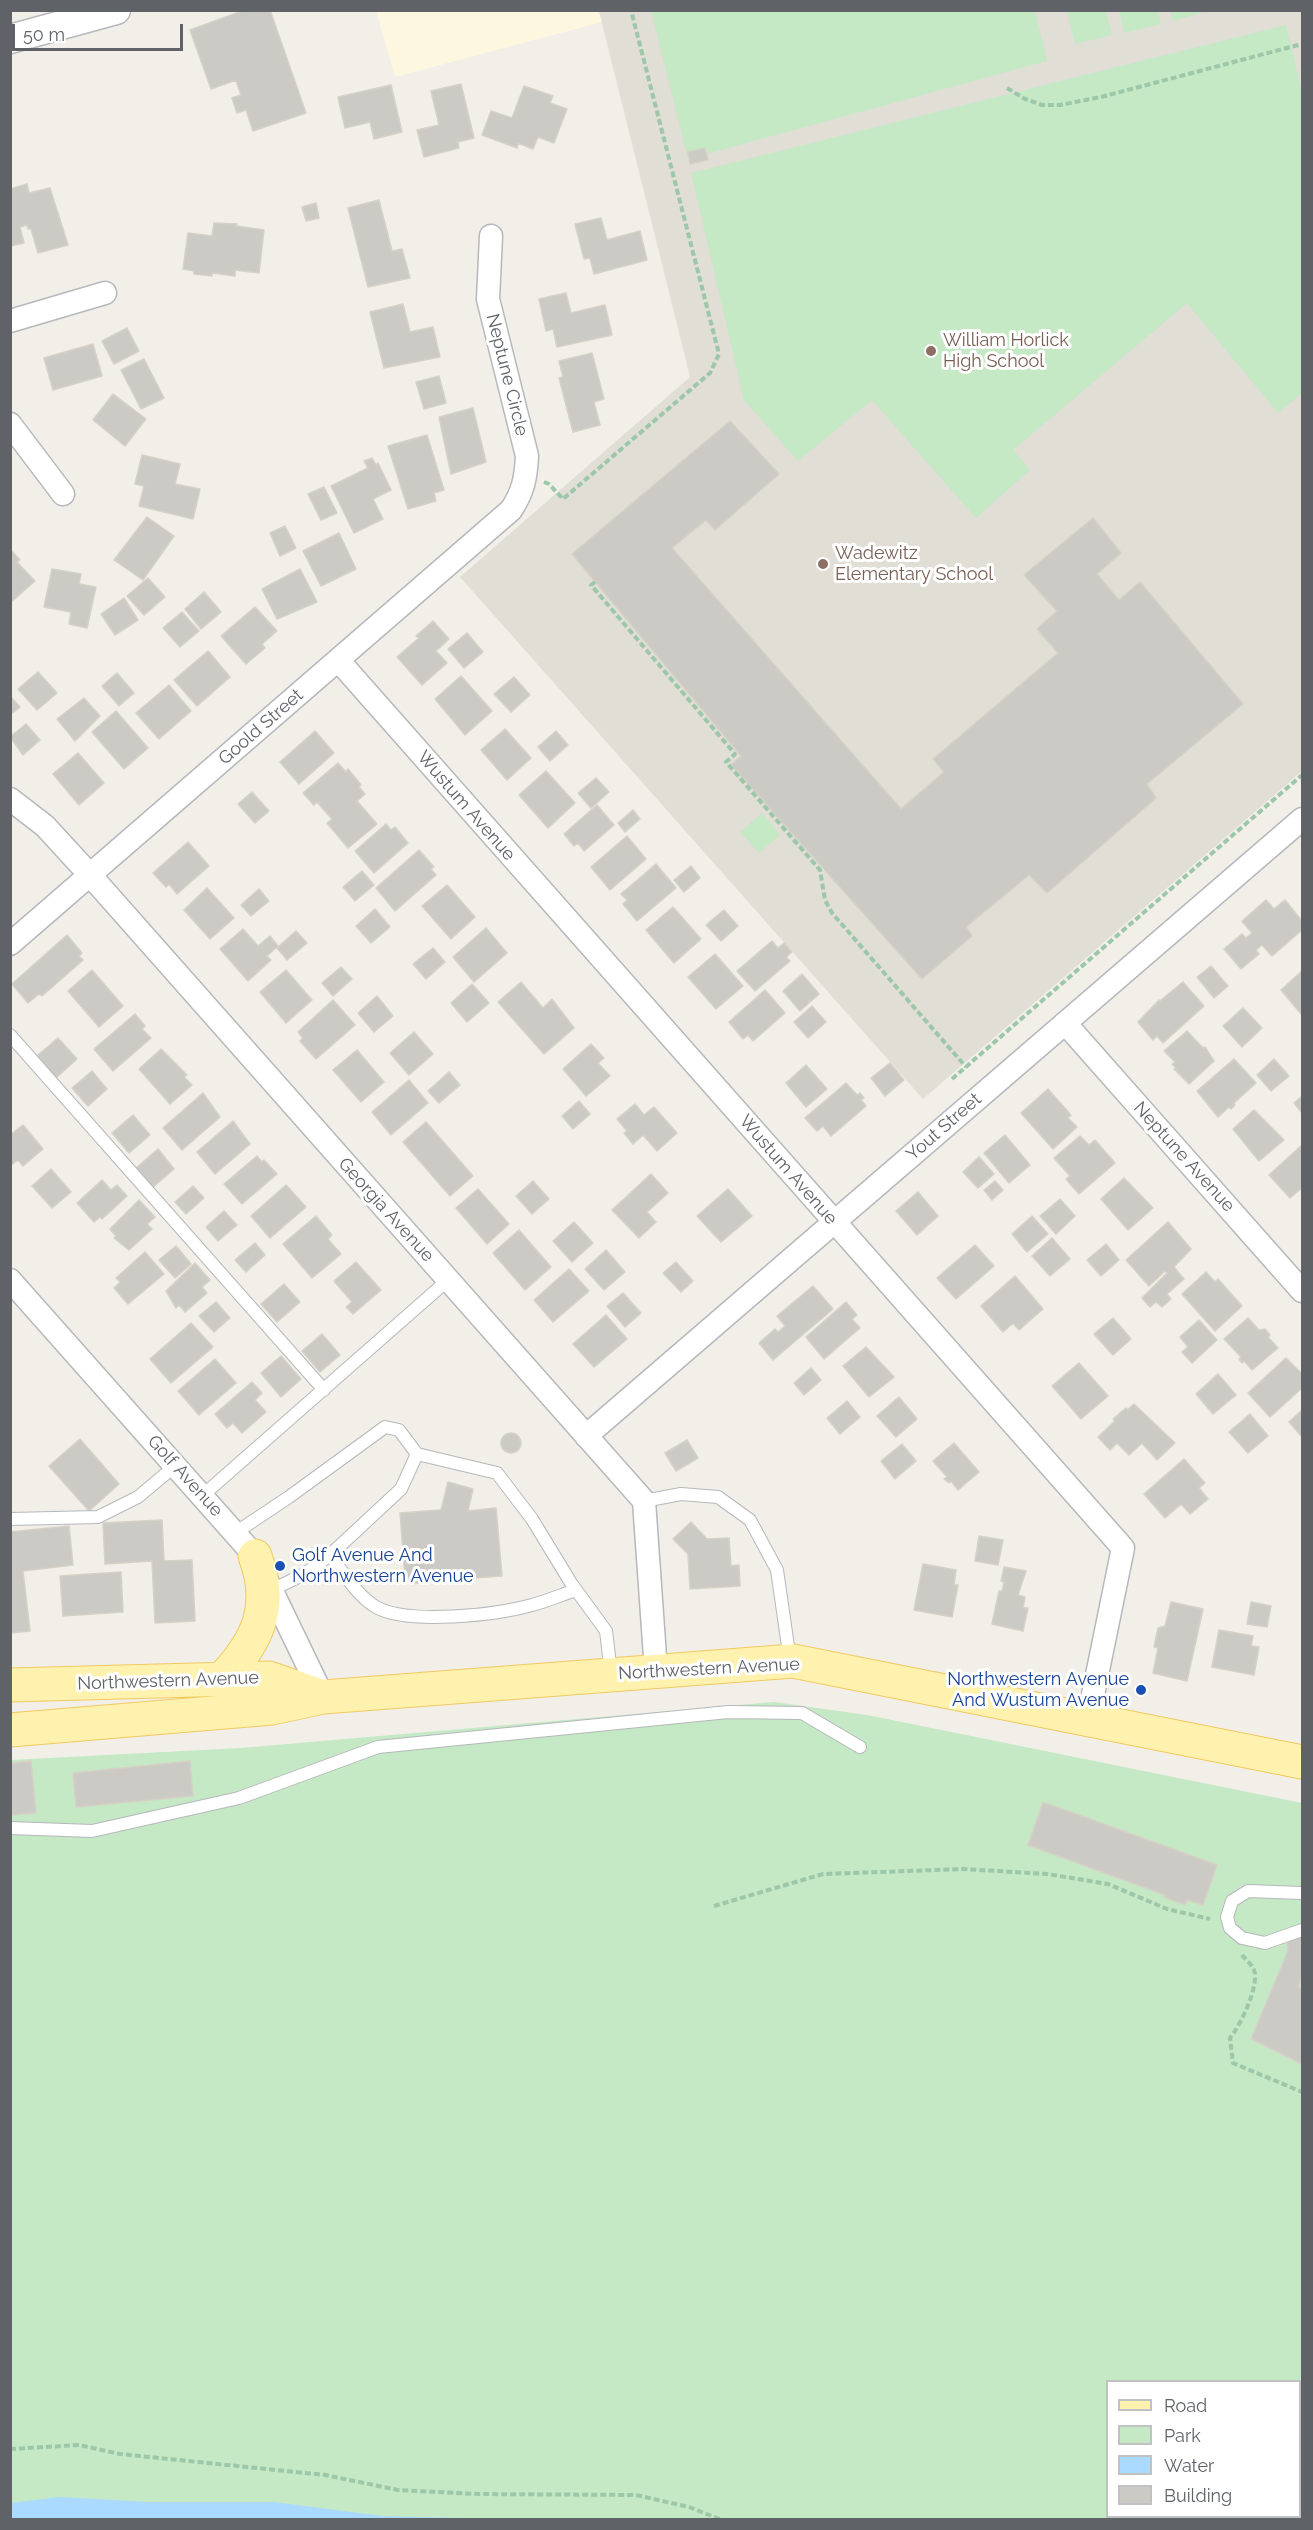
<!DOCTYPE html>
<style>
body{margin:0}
#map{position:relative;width:1313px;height:2530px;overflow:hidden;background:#f1efe8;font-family:Raleway,sans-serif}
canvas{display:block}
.frame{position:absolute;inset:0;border:12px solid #5f6368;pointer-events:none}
.legend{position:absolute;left:1106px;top:2380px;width:195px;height:138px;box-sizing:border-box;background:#fff;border:2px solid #bfc1c3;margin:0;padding:8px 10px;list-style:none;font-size:18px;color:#5f6368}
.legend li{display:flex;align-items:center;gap:12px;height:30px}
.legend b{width:30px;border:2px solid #bfc1c3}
.scale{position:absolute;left:12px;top:24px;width:171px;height:27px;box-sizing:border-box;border:3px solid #5f6368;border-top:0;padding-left:8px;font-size:18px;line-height:21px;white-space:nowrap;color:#5f6368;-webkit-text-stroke:4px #fff;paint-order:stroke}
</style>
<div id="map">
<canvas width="1313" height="2530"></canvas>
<div class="frame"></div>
<ul class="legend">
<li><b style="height:8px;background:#fff2af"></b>Road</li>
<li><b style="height:16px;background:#c5e8c5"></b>Park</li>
<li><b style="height:16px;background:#aadaff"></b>Water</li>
<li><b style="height:16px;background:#cccac5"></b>Building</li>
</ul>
<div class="scale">50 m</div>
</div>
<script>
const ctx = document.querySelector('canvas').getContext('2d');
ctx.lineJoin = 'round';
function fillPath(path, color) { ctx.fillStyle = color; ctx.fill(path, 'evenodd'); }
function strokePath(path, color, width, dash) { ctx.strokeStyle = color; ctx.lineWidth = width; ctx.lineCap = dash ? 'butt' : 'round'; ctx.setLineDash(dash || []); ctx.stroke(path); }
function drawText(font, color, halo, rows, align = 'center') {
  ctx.font = font + ' Raleway,sans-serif'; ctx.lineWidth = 6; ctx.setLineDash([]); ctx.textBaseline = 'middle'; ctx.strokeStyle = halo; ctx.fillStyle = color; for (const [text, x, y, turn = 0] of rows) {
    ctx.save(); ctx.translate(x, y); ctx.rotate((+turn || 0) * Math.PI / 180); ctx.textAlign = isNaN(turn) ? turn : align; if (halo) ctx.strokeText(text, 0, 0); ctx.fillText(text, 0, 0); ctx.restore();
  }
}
fillPath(new Path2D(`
 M376,11h223l3,11 -207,55z`), '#fef7e0');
fillPath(new Path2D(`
 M599,11h703v760l-379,328 -463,-522 230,-200z`), '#e1ded6');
fillPath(new Path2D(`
 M651,11h384l12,50 -359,98z
 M1067,11h39l6,24 -37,9z
 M1119,11h39l3,13 -37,9z
 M1209,11l-36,10 -3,-10v-1z
 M1286,25l16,67v301l-24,20 -91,-110 -174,147 17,20 -54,48 -104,-118 -74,61 -54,-61 -53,-227z
 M762,813l18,22 -21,18 -19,-21z
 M774,1702l93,13 435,88v716h-1291v-759l230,-12zM1108,2382h192v134h-192z`), '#c5e8c5');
fillPath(new Path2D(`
 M60,2497l87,5h127l108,14 118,3h-489v-16z`), '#aadaff');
const building = new Path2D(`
 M245,10h25l36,103 -53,18 -7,-21 -9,3 -5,-15 9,-3 -5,-15 -25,9 -21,-59z
 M461,84l13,54 -16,4 1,6 -35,9 -7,-27 22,-5 -8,-34z
 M391,85l11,47 -28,7 -4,-17 -25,6 -7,-31z
 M524,86l29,10 -3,7 17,6 -13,34 -16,-6 -5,12 -15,-6 -1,5 -35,-13 9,-24 21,7z
 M705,148l3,12 -18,4 -2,-12z
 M27,184l2,9 21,-5 18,57 -30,8 -7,-24h-3l-1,-4 -7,2 4,16 -14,3v-57z
 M379,200l13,51 10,-2 8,29 -42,9 -20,-79z
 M316,203l3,15 -13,3 -4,-14z
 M601,218l6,22 33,-9 7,29 -53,14 -4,-16 -6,1 -9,-35z
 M214,223l23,1 -1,2 28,4 -5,43 -24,-3v6l-23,-3v3l-18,-2v-3l-11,-2 5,-36 24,3z
 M566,293l5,20 34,-8 7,30 -55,12 -4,-18 -7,2 -7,-32z
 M403,304l7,28 23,-5 7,30 -56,11 -14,-56z
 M127,328l12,23 -25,13 -12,-23z
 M93,344l9,32 -49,14 -9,-32z
 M592,353l12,46 -10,3 6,23 -27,7 -14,-54 4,-1 -4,-16z
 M144,359l20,39 -23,11 -20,-39z
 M439,376l7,27 -22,6 -8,-27z
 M113,394l33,25 -21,27 -32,-26z
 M473,408l13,54 -35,12 -12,-57z
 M730,421l49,53 -64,56 -9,-10 -34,28 229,261 43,-37 -11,-13 125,-106 -21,-24 20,-18 -33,-36 69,-57 28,35 -24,21 22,26 21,-18 103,122 -96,80 9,14 -109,95 -18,-18 -63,52 6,9 -50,43 -191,-214 10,-9 -169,-202z
 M427,435l17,55 -10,3 2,8 -28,8 -20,-63z
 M142,455l38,9 -5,20 25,5 -7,30 -54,-13 5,-20 -9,-2z
 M372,458l4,7 2,-2 13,27 -18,9 10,20 -29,14 -23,-47 37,-18 -4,-7z
 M324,487l13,26 -16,7 -13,-26z
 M147,517l27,19 -31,44 -29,-20z
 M285,526l11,22 -16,8 -10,-23z
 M339,533l17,36 -35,17 -18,-35z
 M10,549l10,11 -3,2 18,19 -25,22z
 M52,569l29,5 -2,10 17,3 -9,41 -18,-4 2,-12 -27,-5z
 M300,569l17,33 -40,17 -15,-30z
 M148,578l17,19 -21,18 -17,-19z
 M204,592l17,20 -20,17 -16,-20z
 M124,598l14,22 -23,15 -14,-21z
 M255,607l22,24 -15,13 3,4 -19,16 -25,-28z
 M182,612l17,19 -19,16 -17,-19z
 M433,621l16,18 -13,12 11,12 -25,22 -25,-28 22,-19 -3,-2z
 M467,633l16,19 -19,16 -16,-19z
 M208,651l22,26 -33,29 -23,-26z
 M38,672l19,21 -20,17 -19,-21z
 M117,673l17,20 -15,13 -17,-20z
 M461,676l31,35 -27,24 -30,-36z
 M514,677l16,18 -19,17 -17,-18z
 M169,685l22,26 -32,28 -23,-26z
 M10,696l10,11 -10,8z
 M84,698l16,18 -25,25 -18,-22z
 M116,711l32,37 -24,21 -32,-37z
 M26,724l14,16 -17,15 -13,-18z
 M505,729l26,29 -24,22 -26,-30z
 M315,731l19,22 -35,31 -19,-22z
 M556,731l12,14 -18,16 -12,-14z
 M78,753l26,30 -25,22 -26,-31z
 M338,763l8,9 2,-3 13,16 -2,2 6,7 -8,7 20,23 -29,24 -21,-25 5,-4 -15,-17 -3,3 -11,-12z
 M546,771l29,32 -27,25 -29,-33z
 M596,778l13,14 -18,16 -13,-15z
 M252,792l17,19 -14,12 -17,-19z
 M597,805l17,20 -30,26 -6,-8 -4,3 -10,-12z
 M633,810l7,9 -15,13 -7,-9z
 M386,824l5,6 4,-3 13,16 -34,30 -19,-22z
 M627,836l19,23 -36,31 -19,-23z
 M188,842l21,24 -32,28 -8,-10 -3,3 -13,-14z
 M419,850l15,17 -3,2 5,6 -41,36 -19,-23z
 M656,864l20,24 -39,33 -14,-17 4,-4 -6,-6z
 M691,866l9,12 -16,14 -10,-12z
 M362,871l12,14 -19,16 -12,-14z
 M447,885l28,32 -24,22 -29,-33z
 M207,888l27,30 -24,21 -26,-29z
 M259,889l10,12 -18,15 -10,-11z
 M1266,900l8,9 11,-9 17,21v9l-30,26 -10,-11 -6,5 3,4 -18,15 -17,-20 18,-15 4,4 6,-5 -10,-12z
 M673,907l28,32 -27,24 -28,-33z
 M375,909l15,18 -19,16 -15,-17z
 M724,910l14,16 -17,15 -15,-16z
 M486,928l21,25 -33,29 -21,-25z
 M243,929l15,17 12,-10 8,10 -11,10 4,4 -23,21 -28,-32z
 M296,931l11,12 -20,17 -10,-12z
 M67,935l15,18 -3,3 4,4 -41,36 -3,-2 -11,9 -16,-19z
 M772,941l6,7 6,-5 8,9 -6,5 4,4 -35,30 -18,-20z
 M433,948l12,14 -19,17 -13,-15z
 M715,954l28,32 -27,23 -28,-32z
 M1211,966l17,20 -14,12 -17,-21z
 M341,967l11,12 -19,17 -11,-13z
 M92,970l31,36 -24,21 -31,-36z
 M286,970l26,30 -26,23 -26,-31z
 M1302,971v44l-21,-25z
 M802,974l17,20 -19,17 -17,-20z
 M521,982l22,26 9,-9 22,29 -30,26 -46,-52z
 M1183,982l21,24 -41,37 -6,-7 -4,4 -15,-18 21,-22 1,1z
 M472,984l17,19 -22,19 -16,-19z
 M765,990l20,23 -32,28 -5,-6 -5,4 -14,-17z
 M377,996l16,20 -19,16 -16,-19z
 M333,1000l22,25 -39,34 -16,-18 3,-3 -5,-6z
 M812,1006l14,16 -18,16 -14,-16z
 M1243,1008l19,20 -20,19 -19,-21z
 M135,1014l10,12 -3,3 9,9 -38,33 -19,-22z
 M1187,1031l16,17 2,-1 9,14 -25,23 -15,-15 2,-1 -4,-4 3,-2 -11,-11z
 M414,1032l19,22 -24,21 -19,-22z
 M58,1038l19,21 -21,19 -19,-22z
 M591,1044l13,14 -6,5 12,13 -24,20 -23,-27z
 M161,1049l26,26 -3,2 8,8 -22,19 -31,-35z
 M357,1050l27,32 -23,20 -28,-32z
 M1234,1059l22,24 -22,20 1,2 -4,4 -2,-2 -11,10 -21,-26z
 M1274,1059l15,17 -18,15 -14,-16z
 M890,1063l14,17 -19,16 -14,-18z
 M806,1065l21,24 -21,18 -20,-24z
 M92,1071l15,18 -19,17 -16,-18z
 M449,1072l11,13 -21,18 -11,-12z
 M409,1080l19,23 -37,32 -19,-23z
 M846,1083l11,12 3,-2 4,5 -3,2 5,6 -35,30 -8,-10 -6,5 -12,-13z
 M1048,1089l23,26 -3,3 9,9 -24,22 -32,-36z
 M203,1093l17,24 -38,33 -19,-22z
 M1302,1096v17l-8,-10z
 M579,1101l11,13 -17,15 -11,-13z
 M635,1104l9,11 10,-8 23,26 -20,18 -14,-16 -10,9 -9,-11 3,-2 -10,-12z
 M1254,1110l30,30 -25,21 -26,-32z
 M133,1115l17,20 -21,18 -17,-20z
 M233,1121l17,23 -35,30 -18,-22z
 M426,1122l47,54 -23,20 -47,-54z
 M23,1125l20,24 -20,17 -5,-6 -8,6v-31z
 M1005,1135l25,30 -21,18 -25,-30z
 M1080,1136l9,9 6,-5 20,23 -36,31 -13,-15 4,-3 -16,-18z
 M1302,1145v43l-12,10 -21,-23z
 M158,1149l16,20 -22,19 -17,-19z
 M257,1156l5,6 2,-2 13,14 -35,30 -18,-20z
 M979,1157l15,17 -16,14 -15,-16z
 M51,1169l20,23 -19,16 -20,-22z
 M651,1174l17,19 -21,19 9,10 -17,16 -27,-28z
 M1124,1178l29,30 -25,22 -27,-31z
 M102,1180l9,10 6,-5 10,11 -25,23 -2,-2 -6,5 -17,-19z
 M533,1181l16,18 -17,15 -16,-18z
 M995,1181l8,9 -11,10 -8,-10z
 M286,1185l20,22 -36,31 -19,-22z
 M193,1186l11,12 -18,16 -11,-12z
 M478,1189l31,35 -22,20 -31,-36z
 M728,1189l24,27 -31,26 -24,-26z
 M918,1192l20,24 -21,19 -21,-24z
 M1060,1199l15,17 -19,18 -16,-18z
 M139,1200l16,17 -8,7 5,5 -23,21 -15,-12 2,-2 -6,-7z
 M224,1211l13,14 -19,16 -12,-14z
 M316,1216l16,19 -4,4 13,15 -29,24 -29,-34z
 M1032,1216l16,18 -21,18 -15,-18z
 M574,1222l19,21 -21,19 -19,-21z
 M1168,1222l23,27 -17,18 10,12 -17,15 4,5 -9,8 -6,-5 -6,5 -8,-9 25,-25 -2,-2 -16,15 -23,-26z
 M519,1230l32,37 -26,23 -32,-37z
 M1052,1238l18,21 -20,17 -18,-20z
 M255,1243l10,12 -19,17 -11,-12z
 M1106,1244l13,16 -18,16 -14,-16z
 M975,1245l19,21 -38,33 -19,-21z
 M176,1246l15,18 -16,14 -16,-18z
 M606,1250l19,22 -21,18 -19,-21z
 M145,1252l19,22 -36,30 -14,-16 6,-6 -4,-4z
 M356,1262l25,28 -28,24 -7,-7 6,-5 -18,-21z
 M676,1262l17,19 -12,11 -18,-19z
 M195,1263l15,17 -8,7 5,6 -22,19 -6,-7 -3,3 -10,-17z
 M569,1269l20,22 -36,31 -19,-22z
 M1206,1272l9,10 3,-3 24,27 -27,25 -33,-37z
 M1015,1276l28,33 -24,21 -6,-7 -10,9 -22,-26z
 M284,1284l16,18 -23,20 -16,-18z
 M813,1286l20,23 -60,51 -14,-17 16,-14 3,3 7,-6 -8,-10z
 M623,1293l18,20 -16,14 -18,-21z
 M216,1302l14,16 -16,14 -15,-16z
 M846,1302l11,13 -5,4 8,9 -36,31 -18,-22z
 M606,1315l21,24 -33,28 -21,-23z
 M1113,1318l18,21 -18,16 -19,-21z
 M1248,1318l11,12 6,-1 5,6 -2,2 10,11 -26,22 -8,-9 -2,2 -3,-4 2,-2 -17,-18z
 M1199,1320l18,20 -25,23 -10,-11 6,-5 -8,-10z
 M191,1323l22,24 -42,36 -21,-24z
 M322,1334l18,21 -20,17 -18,-21z
 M866,1347l28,30 -25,20 -26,-31z
 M281,1356l20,23 -20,18 -20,-24z
 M1286,1358l16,16v14l-32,29 -22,-24z
 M215,1359l21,24 -37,32 -21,-24z
 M1079,1363l29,33 -27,23 -29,-33z
 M811,1368l10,12 -17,15 -10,-12z
 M1218,1374l18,21 -23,19 -17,-20z
 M252,1382l10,11 -7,7 11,12 -24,21 -9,-10 -6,5 -12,-14z
 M899,1397l18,22 -21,18 -19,-21z
 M847,1401l13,16 -20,17 -13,-16z
 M1134,1404l41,39 -18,17 -15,-17 -13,12 -12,-12 -7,7 -12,-13 17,-16 -2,-2 13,-11 1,2z
 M1302,1410v27l-13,-15z
 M1250,1414l18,22 -20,17 -19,-21z
 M501 1443a10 10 0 1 1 20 0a10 10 0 1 1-20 0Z
 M80,1439l39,45 -30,27 -40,-45z
 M687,1440l11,18 -22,13 -11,-18z
 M954,1443l25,29 -21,18 -7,-9 -2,2 -5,-4 3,-2 -14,-16z
 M902,1444l14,17 -21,18 -14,-18z
 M1184,1459l21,24 -6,5 9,11 -18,15 -9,-10 -16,14 -21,-24z
 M448,1482l25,7 -5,22 28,-3 6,68 -29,2v-3l-23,1v4l-41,4 -1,-6h-3l-5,-65 41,-3z
 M162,1520l2,41 28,-1 3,61 -40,2 -3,-62 -47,3 -2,-41z
 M691,1522l16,17 22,-1 2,28 8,-1 1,21 -50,3 -2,-35 -15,-15z
 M69,1526l4,39 -50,6 7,60 -20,2v-101z
 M979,1536l24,4 -5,25 -23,-4z
 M923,1564l33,6 -2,15h4l-6,32 -38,-7z
 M1004,1567l22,4 -8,24 7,2 -2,11h5l-5,23 -31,-7 7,-33h3l2,-9 -3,-1z
 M121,1572l2,40 -60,4 -3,-40z
 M1171,1602l32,7 -16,72 -34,-8 5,-25 -4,-1 4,-19 7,-2z
 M1251,1602l20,4 -4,21 -20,-3z
 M1219,1630l34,6 -2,10 8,1 -5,28 -42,-8z
 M31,1761l5,52 -26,2v-52z
 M190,1761l3,35 -117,11 -3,-34z
 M1043,1802l174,63 -14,40 -16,-5 -2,5 -21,-8 1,-2 -137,-50z
 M1302,1932v44l-4,11 4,2v75l-51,-25 37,-88 -1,-13z`);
fillPath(building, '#cccac5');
strokePath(building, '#d6d1c6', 1.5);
const service = new Path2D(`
 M10,1035l314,355
 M202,1496l246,-216
 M644,1501l37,-7 37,3 32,23 27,50 13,90
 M10,1519l88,-2 40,-20 37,-31
 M235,1533l54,-36 96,-70 14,3 18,24
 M330,1555c14,18 27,41 46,52 32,18 120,8 156,-2 15,-4 29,-10 44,-15
 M272,1590l34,-17 24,-18 71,-66 16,-35 80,19 35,46 39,64 35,48 5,42
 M10,1828l82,3 147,-33 139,-51 350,-35 74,1 58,34
 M1302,1893l-54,-2 -16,10 -5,16 3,11 12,10 23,5 37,-13`);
const minor = new Path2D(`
 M10,321l95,-28
 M10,424l53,70
 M338,660l785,888 -35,171
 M10,799l35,27 45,49 554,626 12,170
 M10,944l501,-434c12,-18 15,-32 16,-54l-39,-157 3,-63
 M1065,1023l237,268
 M10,1280l245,276 68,141
 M586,1436l716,-617`);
const tertiary = new Path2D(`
 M10,39l106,-29`);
const primary = new Path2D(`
 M223,1678c35,-37 51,-72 32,-122
 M10,1685l259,-7 54,19
 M10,1730l262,-22 51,-11 470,-36 509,101`);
strokePath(service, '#b5b8bc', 14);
strokePath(minor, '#b5b8bc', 25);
strokePath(tertiary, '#b5b8bc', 31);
strokePath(primary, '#f2c960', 35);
strokePath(new Path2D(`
 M1007,88l18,11 17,6h18l41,-8 201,-53
 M544,482l5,2 14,15 147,-126 9,-19 -88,-344
 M595,582l-4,3 144,169 -9,8 94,108 5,30 7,13 134,154
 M952,1079l350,-304
 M714,1906l109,-32 141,-5 83,5 61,10 59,25 43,10
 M1242,1955c4,5 10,10 12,15 6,15 -14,56 -24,68l3,25 69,29
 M10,2449l69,-4 41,9 205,21 73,15 79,4 159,1 53,12 33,13`), '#9cc7a9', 4, [6, 3]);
strokePath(service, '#fff', 12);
strokePath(minor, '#fff', 22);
strokePath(tertiary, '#fff', 28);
strokePath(primary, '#fff2af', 33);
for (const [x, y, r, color] of [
 [931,351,6,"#8d6e63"],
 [823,564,6,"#8d6e63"],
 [280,1566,6,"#1a4fb4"],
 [1141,1690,6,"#1a4fb4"]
]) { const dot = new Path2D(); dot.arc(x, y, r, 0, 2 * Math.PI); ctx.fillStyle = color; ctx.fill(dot); strokePath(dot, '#fff', 2); }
drawText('18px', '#785e54', '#fff', [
 ["William Horlick",943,341],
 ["High School",943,362],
 ["Wadewitz",835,554],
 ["Elementary School",835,575]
], 'left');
drawText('18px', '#5f6368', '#fff', [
 ["Neptune Circle",507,375,76],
 ["Goold Street",261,727,-41],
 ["Wustum Avenue",466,806,49],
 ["Yout Street",944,1127,-41],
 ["Neptune Avenue",1184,1157,48],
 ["Wustum Avenue",788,1170,49],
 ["Georgia Avenue",386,1210,48],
 ["Golf Avenue",185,1476,48],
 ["Northwestern Avenue",709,1669,-3],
 ["Northwestern Avenue",168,1681,-2]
]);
drawText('18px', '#164399', '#fff', [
 ["Golf Avenue And",292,1556],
 ["Northwestern Avenue",292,1577],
 ["Northwestern Avenue",1129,1680,"right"],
 ["And Wustum Avenue",1129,1701,"right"]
], 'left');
</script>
